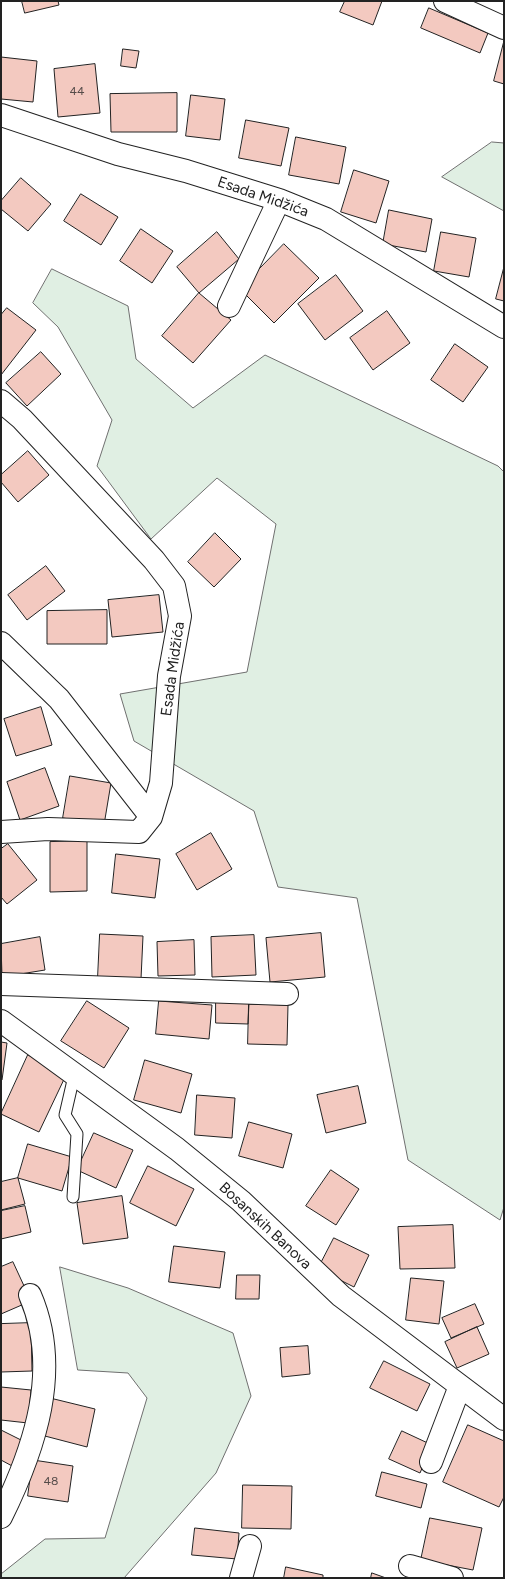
<!DOCTYPE html>
<meta charset="utf-8">
<style>
body{margin:0}
#map{position:relative;width:505px;height:1579px;overflow:hidden;background:#fff;font-family:Figtree,sans-serif}
canvas{display:block}
.frame{position:absolute;inset:0;border:2px solid #222;pointer-events:none}
</style>
<div id="map">
<canvas width="505" height="1579"></canvas>
<div class="frame"></div>
</div>
<script>
const ctx = document.querySelector('canvas').getContext('2d');
ctx.lineJoin = 'round';
function fillPath(path, color) { ctx.fillStyle = color; ctx.fill(path, 'evenodd'); }
function strokePath(path, color, width, dash) { ctx.strokeStyle = color; ctx.lineWidth = width; ctx.lineCap = dash ? 'butt' : 'round'; ctx.setLineDash(dash || []); ctx.stroke(path); }
function drawText(font, color, halo, rows, align = 'center') {
  ctx.font = font + ' Figtree,sans-serif'; ctx.lineWidth = 4; ctx.setLineDash([]); ctx.textBaseline = 'middle'; ctx.strokeStyle = halo; ctx.fillStyle = color; for (const [text, x, y, turn = 0] of rows) {
    ctx.save(); ctx.translate(x, y); ctx.rotate((+turn || 0) * Math.PI / 180); ctx.textAlign = isNaN(turn) ? turn : align; if (halo) ctx.strokeText(text, 0, 0); ctx.fillText(text, 0, 0); ctx.restore();
  }
}
const green = new Path2D(`
 M492,142l12,1v68l-62,-34z
 M52,269l76,37 8,53 57,49 72,-53 233,111 6,6v735l-4,13 -92,-60 -51,-262 -79,-11 -24,-76 -120,-70 -14,-47 127,-22 29,-148 -59,-46 -66,61 -54,-73 15,-46 -54,-93 -25,-24z
 M60,1267l68,21 105,45 18,63 -35,77 -92,105h-123v-4l44,-35 60,-1 42,-140 -19,-25 -50,-3z`);
fillPath(green, '#e0efe3');
strokePath(green, '#6f6f6f', 1);
const building = new Path2D(`
 M22,1h36l1,4 -34,8z
 M345,1h37l-9,24 -33,-13z
 M429,8l59,25 -8,20 -59,-25z
 M504,41v43l-10,-3z
 M123,49l16,2 -3,17 -15,-2z
 M1,57l36,4 -4,41 -32,-3z
 M95,64l5,49 -42,4 -4,-48z
 M177,93v39h-66l-1,-38z
 M191,95l34,4 -5,41 -34,-4z
 M246,120l43,8 -8,38 -42,-8z
 M296,137l50,10 -7,37 -50,-9z
 M354,170l35,11 -13,42 -35,-11z
 M21,178l30,26 -23,27 -27,-22v-8z
 M81,194l37,23 -17,28 -37,-24z
 M389,210l43,9 -6,33 -43,-8z
 M141,229l32,22 -21,32 -32,-22z
 M217,232l22,27 -40,34 -22,-26z
 M441,232l35,6 -7,39 -35,-6z
 M284,244l35,34 -45,45 -34,-34z
 M504,267v34l-8,-2z
 M336,275l27,36 -38,29 -27,-36z
 M199,293l32,27 -38,43 -31,-27z
 M7,308l29,22 -35,45v-60z
 M387,311l23,32 -37,27 -23,-32z
 M455,344l33,23 -25,35 -32,-22z
 M41,352l20,22 -34,32 -21,-23z
 M28,451l21,24 -31,27 -17,-20v-7z
 M215,533l26,26 -27,28 -26,-25z
 M46,566l19,25 -38,29 -19,-25z
 M159,595l4,37 -51,5 -4,-37z
 M107,610v34h-60v-33z
 M41,707l11,38 -36,11 -12,-37z
 M45,768l14,38 -39,14 -13,-38z
 M70,776l41,7 -7,42 -41,-7z
 M211,833l21,36 -35,21 -21,-36z
 M87,841v50l-37,1v-50z
 M8,844l29,36 -30,24 -6,-7v-48z
 M116,854l44,5 -5,39 -43,-5z
 M321,933l4,44 -55,5 -4,-44z
 M100,934l43,2 -2,43 -43,-2z
 M254,935l2,40 -44,2 -1,-40z
 M40,937l5,33 -43,7 -1,-33z
 M194,940l1,35 -37,1 -1,-34z
 M87,1001l42,27 -25,40 -43,-27z
 M159,1001l53,4 -3,34 -53,-5z
 M216,1002h33l-1,22 -32,-1z
 M249,1004l39,1 -1,40 -39,-1z
 M1,1042l6,1 -5,37h-1z
 M28,1055l39,18 -28,59 -38,-18z
 M145,1060l47,14 -11,39 -47,-13z
 M358,1086l8,37 -40,10 -9,-38z
 M197,1095l38,3 -3,40 -37,-3z
 M249,1122l43,12 -9,34 -44,-12z
 M94,1133l39,17 -17,38 -39,-18z
 M28,1144l44,13 -10,34 -44,-13z
 M148,1166l46,23 -18,37 -46,-23z
 M331,1170l28,19 -23,36 -30,-19z
 M18,1178l7,26 -24,6v-28z
 M122,1196l6,42 -45,6 -6,-41z
 M25,1206l6,26 -30,7v-28z
 M453,1225l2,43 -55,1 -2,-42z
 M334,1238l35,17 -15,32 -36,-18z
 M174,1246l51,6 -5,36 -51,-6z
 M13,1262l18,39 -30,13v-47z
 M237,1275h23l-1,24h-23z
 M411,1278l33,3 -5,43 -33,-4z
 M475,1304l9,20 -33,14 -9,-20z
 M31,1323l1,48 -31,1v-48z
 M477,1327l12,27 -32,14 -12,-26z
 M308,1346l2,28 -28,3 -2,-29z
 M384,1361l46,23 -13,27 -47,-23z
 M1,1387l30,3 -3,33 -27,-3z
 M50,1398l45,11 -8,38 -46,-12z
 M468,1425l36,16v56l-5,10 -56,-25z
 M1,1430l26,13 -13,24 -13,-7z
 M402,1431l30,14 -12,28 -31,-14z
 M33,1460l40,6 -5,36 -40,-6z
 M382,1472l45,12 -6,24 -45,-12z
 M243,1485l49,1 -1,43 -49,-1z
 M430,1518l52,10 -9,42 -52,-10z
 M195,1528l44,5 -2,26 -45,-4z
 M286,1567l37,8v3h-39z
 M372,1573l14,5h-15z`);
fillPath(building, '#f3c9c0');
strokePath(building, '#222', 1);
const service = new Path2D(`
 M73,1197l4,-63 -12,-19 9,-39`);
const minor = new Path2D(`
 M445,1l59,27
 M1,115l117,39 68,17 93,29 47,19 178,108
 M229,306l50,-106
 M1,401l21,18 132,141 20,26 6,30 -11,60 -8,107 -10,34 -12,15 -91,-3 -47,3
 M1,643l58,56 92,118
 M1,984l286,10
 M1,1021l176,128 64,52 100,95 163,123
 M431,1462l29,-76
 M1,1517c34,-69 61,-148 29,-222
 M410,1566l42,12
 M241,1578l9,-32`);
strokePath(service, '#222', 13);
strokePath(minor, '#222', 24);
strokePath(service, '#fff', 11);
strokePath(minor, '#fff', 22);
drawText('12px', '#564c4a', null, [
 ["44",77,91],
 ["48",51,1481]
]);
drawText('15px', '#222', '#fff', [
 ["Esada Midžića",263,197,19],
 ["Esada Midžića",173,669,-82],
 ["Bosanskih Banova",265,1226,43]
]);
</script>
